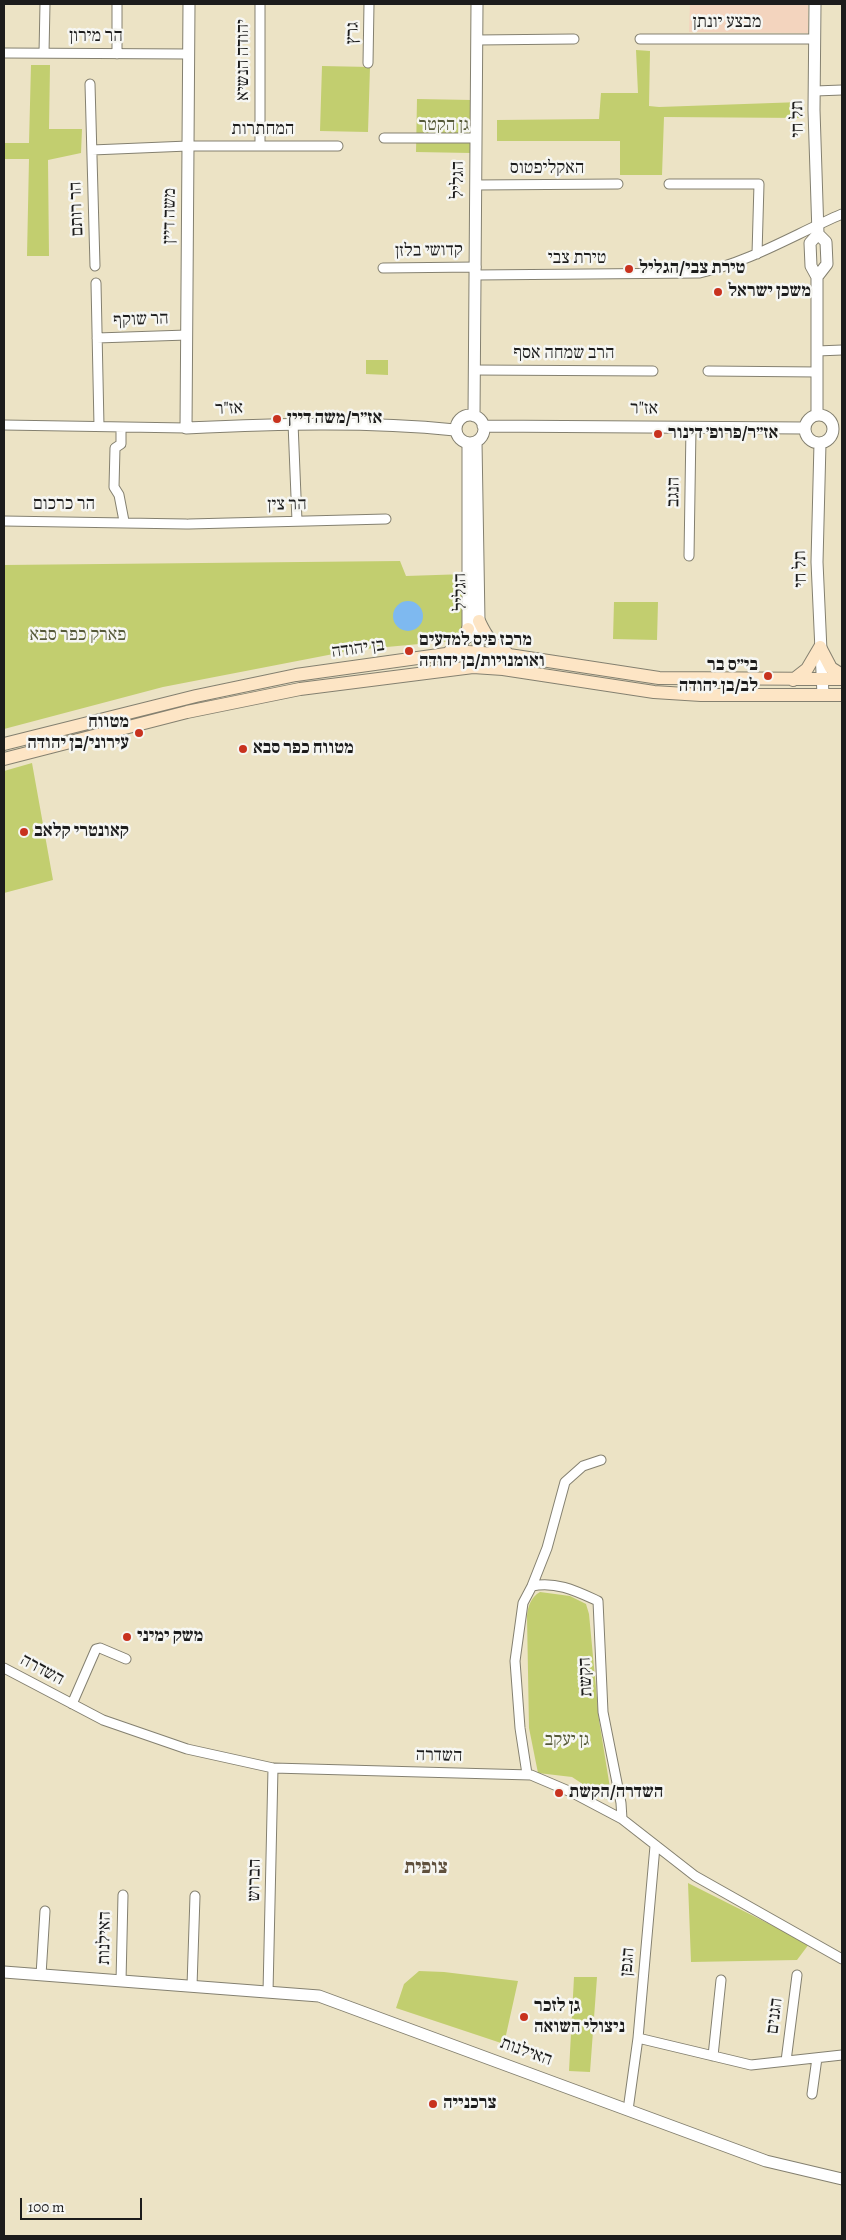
<!DOCTYPE html>
<meta charset="utf-8">
<style>
body{margin:0}
#map{position:relative;width:846px;height:2240px;overflow:hidden;background:#ece3c5;font-family:Alegreya,serif}
canvas{display:block}
.frame{position:absolute;inset:0;border:5px solid #1c1c1c;pointer-events:none}
.scale{position:absolute;left:20px;top:2198px;width:122px;height:22px;box-sizing:border-box;border:2px solid #1c1c1c;border-top:0;padding-left:6px;font-size:15px;line-height:18px;white-space:nowrap;color:#1c1c1c;-webkit-text-stroke:4px #f6f6f2;paint-order:stroke}
</style>
<div id="map">
<canvas width="846" height="2240"></canvas>
<div class="frame"></div>
<div class="scale">100 m</div>
</div>
<script>
const ctx = document.querySelector('canvas').getContext('2d');
ctx.lineJoin = 'round';
function fillPath(path, color) { ctx.fillStyle = color; ctx.fill(path, 'evenodd'); }
function strokePath(path, color, width, dash) { ctx.strokeStyle = color; ctx.lineWidth = width; ctx.lineCap = dash ? 'butt' : 'round'; ctx.setLineDash(dash || []); ctx.stroke(path); }
function drawText(font, color, halo, rows, align = 'center') {
  ctx.font = font + ' Alegreya,"Frank Ruhl Libre",serif'; ctx.lineWidth = 5; ctx.setLineDash([]); ctx.textBaseline = 'middle'; ctx.strokeStyle = halo; ctx.fillStyle = color; for (const [text, x, y, turn = 0] of rows) {
    ctx.save(); ctx.translate(x, y); ctx.rotate((+turn || 0) * Math.PI / 180); ctx.textAlign = isNaN(turn) ? turn : align; if (halo) ctx.strokeText(text, 0, 0); ctx.fillText(text, 0, 0); ctx.restore();
  }
}
fillPath(new Path2D(`
 M690,4h118v29l-119,-1z`), '#f3d4be');
fillPath(new Path2D(`
 M636,50l14,1 -1,55 10,1 142,-5 1,16 -138,-1 -2,58h-42v-34h-123v-21l102,-1 2,-26h37z
 M31,65h19l-1,64h33l-1,24 -33,7 1,96h-22l2,-97h-25v-16h25z
 M322,66l48,1 -2,65 -48,-1z
 M417,99l55,1 -1,53 -55,-1z
 M366,360h22v15l-22,-1z
 M400,561l6,15 60,-2 -1,54 -13,13 -98,9 -191,37 -159,42v-164z
 M614,602h44l-1,38 -44,-1z
 M32,763l21,117 -49,13v-122z
 M540,1592l30,4 16,8 3,10 10,106 12,74 -4,6 -35,-23 -34,-4 -9,-45 -2,-112c1,-10 4,-19 13,-24z
 M688,1883l121,61 -12,16 -106,2z
 M419,1971l25,1 74,9 -14,63 -108,-36 8,-24z
 M574,1977h23l-7,95 -21,-1z`), '#c2ce6f');
fillPath(new Path2D(`
 M393 616a15 15 0 1 1 30 0a15 15 0 1 1-30 0Z`), '#7eb9f0');
const minor = new Path2D(`
 M117,4v50
 M640,39h175
 M477,40l97,-1
 M4,53l185,1
 M44,53l1,-49
 M368,63l1,-59
 M90,84l5,182
 M815,91l27,-1
 M384,138h92
 M260,146v-142
 M92,150l96,-4h150
 M669,184h90l-2,70
 M476,185l142,-1
 M383,268l93,-1
 M476,275l223,-2c51,-11 96,-39 143,-59
 M96,283l3,143
 M97,338l90,-3
 M817,351l25,-1
 M474,370l179,1
 M708,371l109,1
 M293,423l4,98
 M4,425l182,3
 M121,427v17l-6,4 -1,39 5,8 5,26
 M4,521l182,3
 M189,524l197,-5
 M689,556l2,-129
 M532,1586c24,-5 44,5 66,15l5,111 18,91 1,16
 M4,1668l99,52 84,29 86,19 258,7 40,17 51,27 73,57 147,83
 M72,1704l24,-55 4,-1 26,11
 M527,1774l-7,-46 -5,-67 8,-58 9,-17 15,-38 18,-66 18,-16 18,-6
 M41,1975l4,-64
 M121,1981l2,-86
 M192,1986l3,-90
 M268,1992l5,-224
 M638,2038l113,27 91,-10
 M713,2056l8,-76
 M786,2061l11,-86
 M812,2094l5,-36
 M628,2110l10,-72 17,-192`);
const tertiary = new Path2D(`
 M189,4l-3,424c90,-4 179,-7 269,2
 M815,4l-1,106 4,124 -8,9 1,23 6,11v138
 M817,277l10,-13 -1,-22 -8,-8
 M456 429a14 14 0 1 1 28 0a14 14 0 1 1-28 0Z
 M805 429a14 14 0 1 1 28 0a14 14 0 1 1-28 0Z
 M474,416l3,-412
 M483,426l322,2
 M468,443v194
 M820,443l-3,119 6,133
 M473,667l5,-15 1,-31 -3,-179
 M4,1972l315,24 447,165 76,18`);
const secondary = new Path2D(`
 M479,621c7,15 13,24 28,32
 M820,647l11,21 11,7
 M448,653l14,-10 6,-14
 M793,680l14,-11 13,-22
 M4,744l192,-48 100,-21 150,-21 22,-2 41,3 150,23 183,1
 M4,759l183,-47 113,-23 173,-22 30,2 151,23 47,3h141`);
strokePath(minor, '#848070', 11);
strokePath(tertiary, '#848070', 13);
strokePath(secondary, '#848070', 14);
strokePath(minor, '#fff', 9);
strokePath(tertiary, '#fff', 11);
strokePath(secondary, '#fde5c5', 12);
for (const [x, y, r, color] of [
 [629,269,5,"#c8321e"],
 [718,292,5,"#c8321e"],
 [277,419,5,"#c8321e"],
 [658,434,5,"#c8321e"],
 [409,651,5,"#c8321e"],
 [768,676,5,"#c8321e"],
 [139,733,5,"#c8321e"],
 [243,749,5,"#c8321e"],
 [24,832,5,"#c8321e"],
 [127,1637,5,"#c8321e"],
 [559,1793,5,"#c8321e"],
 [524,2017,5,"#c8321e"],
 [433,2104,5,"#c8321e"]
]) { const dot = new Path2D(); dot.arc(x, y, r, 0, 2 * Math.PI); ctx.fillStyle = color; ctx.fill(dot); strokePath(dot, '#f6f6f2', 2); }
drawText('18px', '#1c1c1c', '#f6f6f2', [
 ["מבצע יונתן",727,23],
 ["גרץ",353,33,-89],
 ["הר מירון",96,37],
 ["יהודה הנשיא",244,60,-90],
 ["תל חי",798,119,-91],
 ["המחתרות",263,130],
 ["האקליפטוס",547,169],
 ["הגליל",459,180,-90],
 ["הר רותם",77,209,-92],
 ["משה דיין",170,216,-89],
 ["קדושי בלזן",429,251,-1],
 ["טירת צבי",577,259],
 ["הר שוקף",141,320,-2],
 ["הרב שמחה אסף",564,354],
 ["אז\"ר",229,409,-2],
 ["אז\"ר",644,409,1],
 ["הנגב",674,492,-89],
 ["הר כרכום",64,505],
 ["הר צין",287,505,-1],
 ["תל חי",801,569,-91],
 ["הגליל",461,592,-91],
 ["בן יהודה",358,649,-8],
 ["השדרה",42,1670,28],
 ["הקשת",586,1677,-93],
 ["השדרה",439,1756,1],
 ["הברוש",255,1880,-89],
 ["האילנות",105,1938,-89],
 ["הגפן",628,1962,-85],
 ["הגנים",775,2016,-83],
 ["האילנות",526,2052,20]
]);
drawText('18px', '#565a39', '#f6f6f2', [
 ["גן הקטר",444,126],
 ["פארק כפר סבא",78,636],
 ["גן יעקב",567,1741]
]);
drawText('bold 18px', '#1c1c1c', '#f6f6f2', [
 ["טירת צבי/הגליל",639,269],
 ["משכן ישראל",728,292],
 ["אז״ר/משה דיין",287,419],
 ["אז״ר/פרופ׳ דינור",668,434],
 ["מרכז פיס למדעים",419,641],
 ["ואומנויות/בן יהודה",419,662],
 ["בי״ס בר",758,666,"right"],
 ["לב/בן יהודה",758,687,"right"],
 ["מטווח",129,723,"right"],
 ["עירוני/בן יהודה",129,744,"right"],
 ["מטווח כפר סבא",253,749],
 ["קאונטרי קלאב",34,832],
 ["משק ימיני",137,1637],
 ["השדרה/הקשת",569,1793],
 ["גן לזכר",534,2007],
 ["ניצולי השואה",534,2028],
 ["צרכנייה",443,2104]
], 'left');
drawText('bold 20px', '#5f503d', '#f6f6f2', [
 ["צופית",426,1868]
]);
</script>
